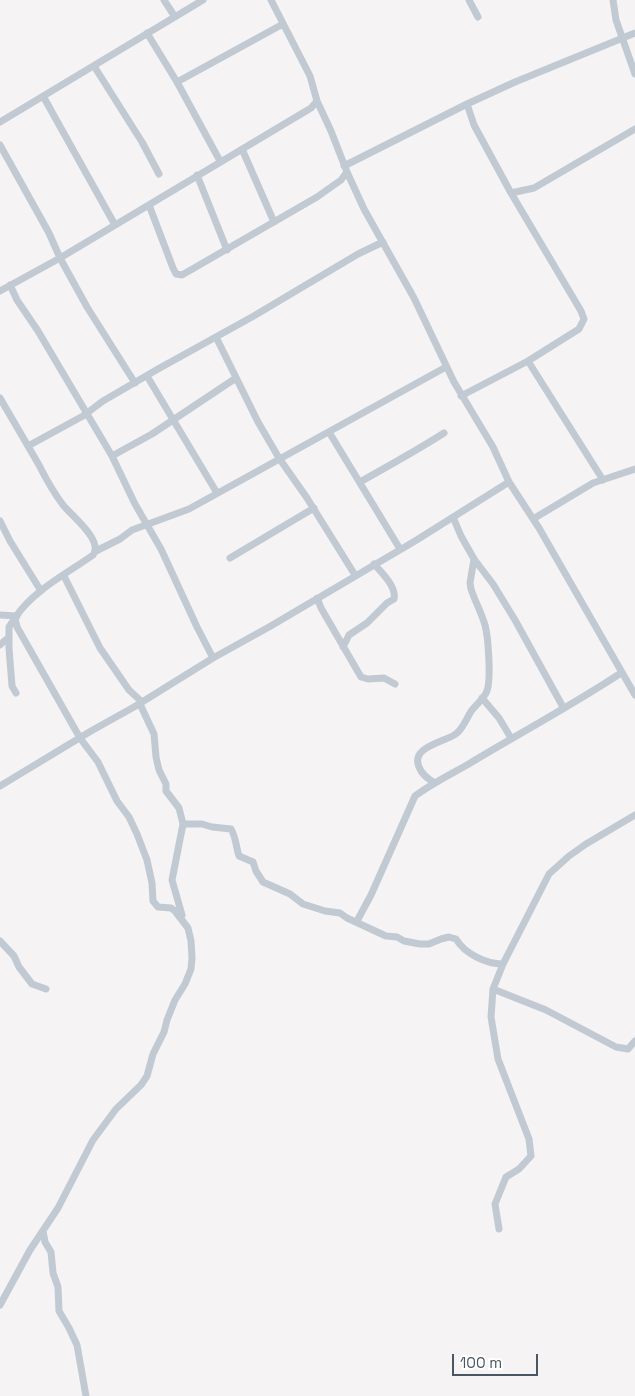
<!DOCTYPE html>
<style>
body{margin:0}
#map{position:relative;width:635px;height:1396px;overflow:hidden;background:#f5f3f3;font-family:"Space Grotesk",sans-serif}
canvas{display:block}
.scale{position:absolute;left:452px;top:1354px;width:86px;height:22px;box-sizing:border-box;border:2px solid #4a5661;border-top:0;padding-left:6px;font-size:15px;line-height:18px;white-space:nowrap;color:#4a5661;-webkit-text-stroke:4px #fff;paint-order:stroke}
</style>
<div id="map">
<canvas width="635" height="1396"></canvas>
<div class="scale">100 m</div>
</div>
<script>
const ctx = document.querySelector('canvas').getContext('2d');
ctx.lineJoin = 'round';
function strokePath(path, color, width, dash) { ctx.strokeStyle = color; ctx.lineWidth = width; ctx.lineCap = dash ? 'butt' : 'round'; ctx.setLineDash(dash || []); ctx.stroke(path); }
strokePath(new Path2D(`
 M164,0l11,17
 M469,0l9,17
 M613,0l3,20 19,54
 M147,33l30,49 43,79
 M94,66l48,76 17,32
 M177,82l106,-58
 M43,96l72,129
 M317,101l14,30 16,41 17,37 50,89 40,84 39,65 16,35 30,46 96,167
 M0,122l203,-122
 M0,145l49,88 11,25 27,49 48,76
 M242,149l32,73
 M344,166l123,-62 48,-22 120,-49
 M197,175l30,75
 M511,193l23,-5 101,-59
 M149,205l24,63 3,6 6,1 135,-78 24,-17 6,-8
 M10,285l7,15 21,31 74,125 23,48 26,45 36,78 16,31
 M0,291l60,-33 251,-150 6,-7 -7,-25 -39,-76
 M216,337l42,85 21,36 28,40 48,77
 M528,361l75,119
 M147,376l70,117
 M461,396l67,-35 51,-32 5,-10 -3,-8 -70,-118 -37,-68 -7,-21
 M0,398c13,22 26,45 39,67 7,14 15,28 24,40 9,11 41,36 30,50 -25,18 -61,36 -78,63l2,9 63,111 18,24 19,39 12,16 8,17 10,26 5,23 1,18 5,6 13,1 4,3 13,17 3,13 1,17 -1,11 -6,15 -10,16 -8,20 -3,12 -11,22 -6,22 -6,9 -25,24 -23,31 -35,68 -28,42 -30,55
 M329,432l71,117
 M28,446l55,-30 20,-15 55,-32 94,-52 106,-63 25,-12
 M112,456l40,-22 84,-56
 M360,482c28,-16 56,-31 84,-49
 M453,517l8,19 13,23 19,25 22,36 48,87
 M533,519l60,-36 42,-14
 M0,521l10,20 31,50
 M96,551l24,-12 12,-9 57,-21 257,-142
 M230,558l84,-50
 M64,576l36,72 29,42 13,12
 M317,598l4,10 40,69 7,2 16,-1 11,6
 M0,615l17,1
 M15,618l-6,9v21l3,38 4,7
 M0,645l9,-8
 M343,647l6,-12 18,-12 20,-20 7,-4c3,-12 -13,-27 -20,-35
 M482,698l17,20 12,20
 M140,704l14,30 2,23 3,13 7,14v7l13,17 4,16 -11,56 10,35
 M435,783c-7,-4 -13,-8 -16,-16 -9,-21 28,-25 38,-34 7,-6 10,-16 15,-23 4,-5 11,-11 14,-17 6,-10 2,-57 -1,-68 -4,-13 -10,-24 -14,-36l-1,-6 4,-24
 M0,786l91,-55 43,-24 79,-49 56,-31 146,-86 94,-59
 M183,824h19l10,3 19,2c5,8 5,18 8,27l14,6 3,9 7,11 27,12 13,10 22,7 15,2 7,5 39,18 11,1 7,4 16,3h9l12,-5 8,-2 7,2c9,15 30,25 47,25
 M357,921l14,-26 44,-99c16,-12 34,-21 52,-31 51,-31 104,-59 154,-92
 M0,941l14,15 5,11 13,17 14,5
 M493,989l53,21 70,37 12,2 7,-8
 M499,1229l-4,-25 11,-27 13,-8 12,-13 -2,-17 -31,-80 -7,-42 2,-28 10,-25 46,-90 20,-18 17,-12 49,-29
 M43,1231l2,11 6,10 2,21 5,14 1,24 10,17 8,17 9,51`), '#c1cad2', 7);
</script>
